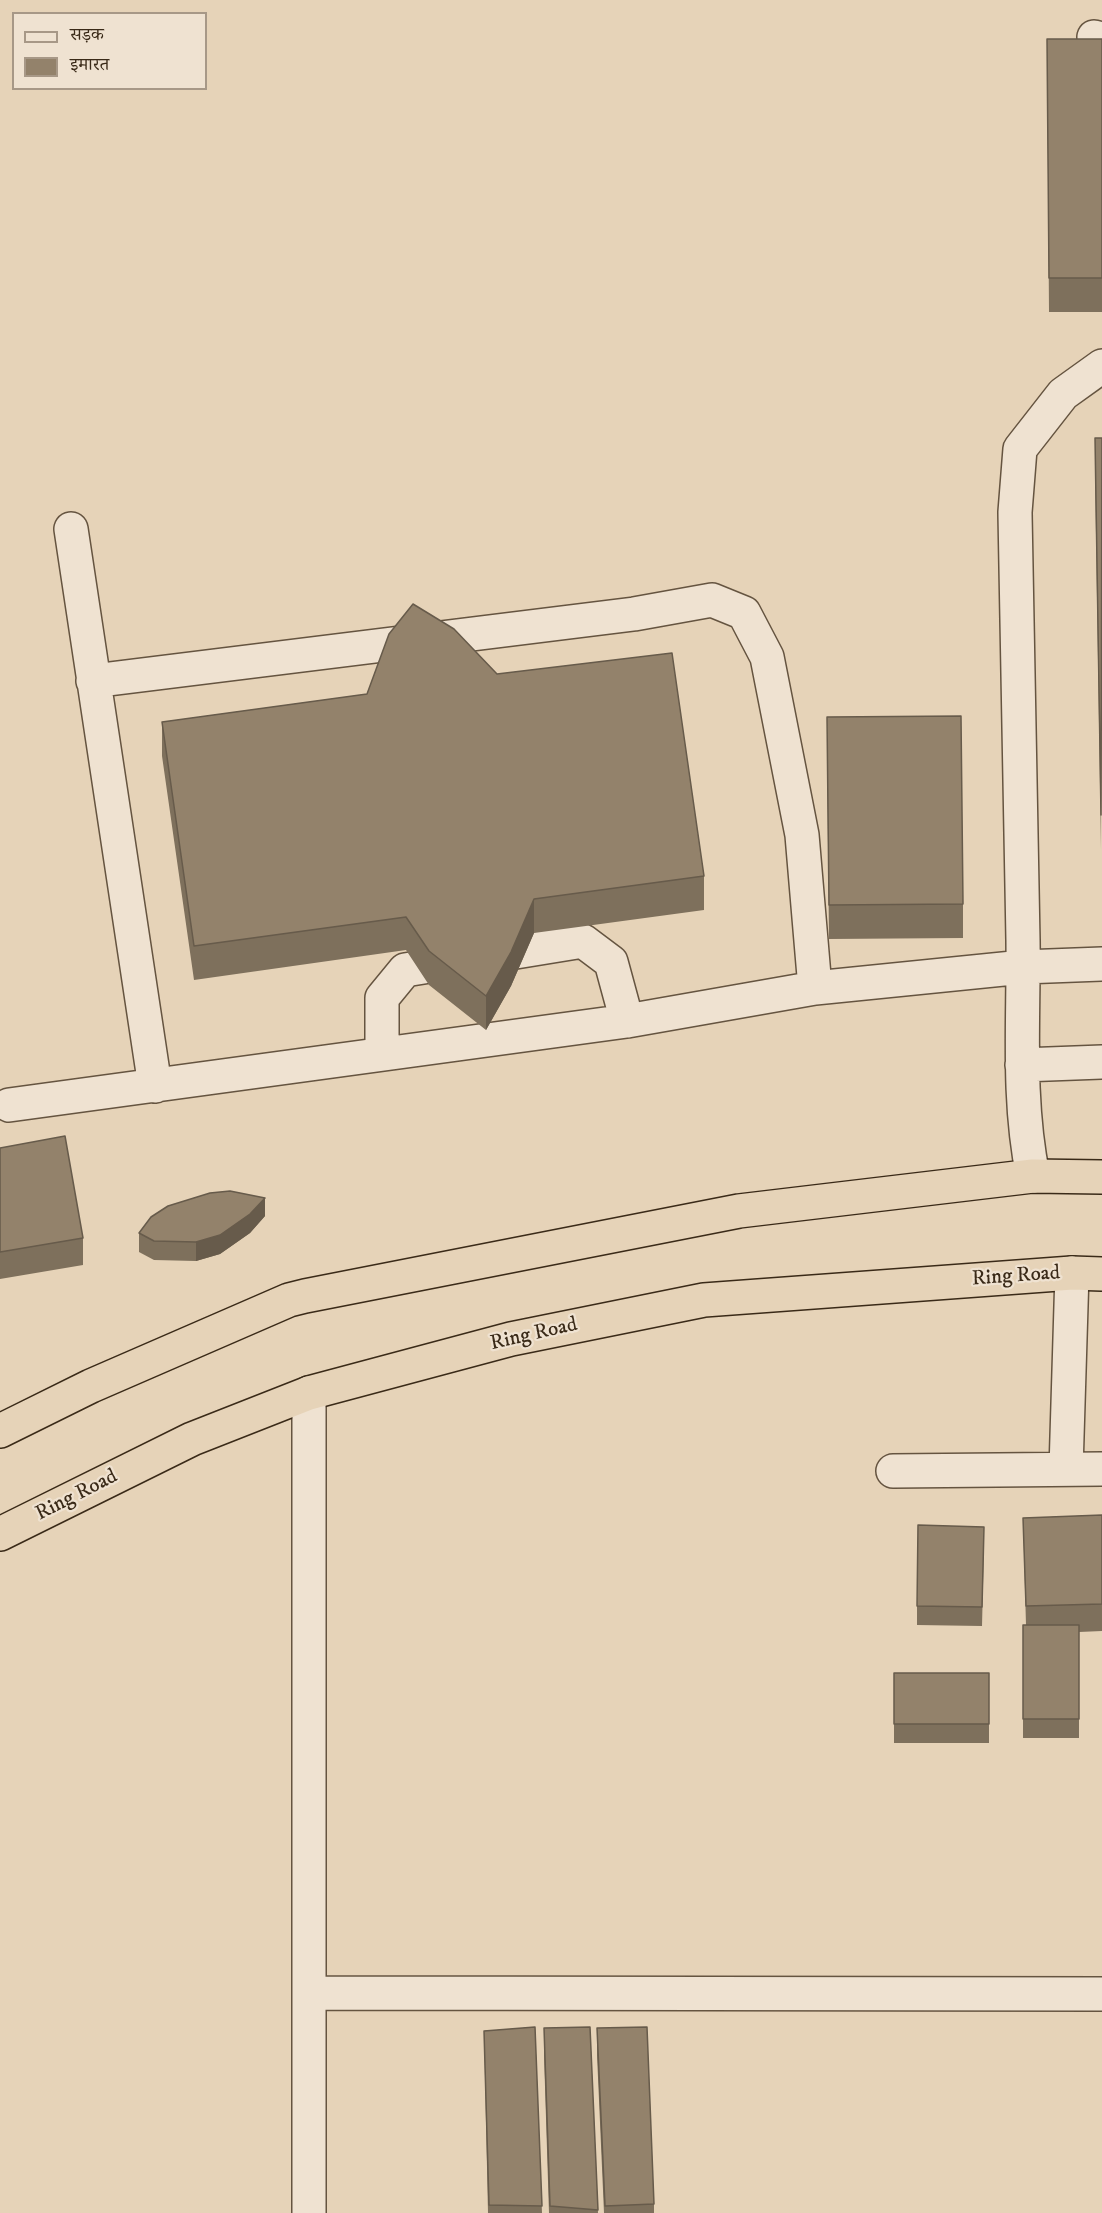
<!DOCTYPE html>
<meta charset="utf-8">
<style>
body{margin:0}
#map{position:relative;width:1102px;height:2213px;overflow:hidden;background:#e6d3b8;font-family:"IM FELL DW Pica","Noto Serif Devanagari",serif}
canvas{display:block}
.legend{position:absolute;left:12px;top:12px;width:195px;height:78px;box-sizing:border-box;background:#efe2d1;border:2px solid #a79887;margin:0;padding:8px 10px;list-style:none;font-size:18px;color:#3a2a18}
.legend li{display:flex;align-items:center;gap:12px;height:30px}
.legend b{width:30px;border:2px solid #a79887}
</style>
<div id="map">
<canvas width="1102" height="2213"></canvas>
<ul class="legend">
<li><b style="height:8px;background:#efe2d1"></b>सड़क</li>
<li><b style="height:16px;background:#93826b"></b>इमारत</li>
</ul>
</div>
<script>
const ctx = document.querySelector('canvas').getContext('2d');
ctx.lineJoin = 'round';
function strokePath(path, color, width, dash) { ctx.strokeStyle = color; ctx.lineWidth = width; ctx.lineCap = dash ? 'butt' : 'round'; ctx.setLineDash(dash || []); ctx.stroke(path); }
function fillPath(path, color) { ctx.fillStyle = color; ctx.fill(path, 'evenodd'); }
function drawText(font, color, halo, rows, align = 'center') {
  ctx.font = font + ' "IM FELL DW Pica",serif'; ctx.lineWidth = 4.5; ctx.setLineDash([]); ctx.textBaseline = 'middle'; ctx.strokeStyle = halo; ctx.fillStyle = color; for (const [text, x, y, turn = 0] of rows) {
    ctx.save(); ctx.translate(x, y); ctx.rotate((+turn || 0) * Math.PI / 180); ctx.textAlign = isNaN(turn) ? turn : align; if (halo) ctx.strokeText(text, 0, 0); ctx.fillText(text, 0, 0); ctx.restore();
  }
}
const minor = new Path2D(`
 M1094,37l8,2
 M71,529l84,557
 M93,681l541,-67 78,-14 32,13 23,44 35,178 13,153
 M382,1054v-56l23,-28 178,-29 28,21 16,59
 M1022,1065l80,-3
 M9,1105l618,-84 188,-33 208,-21 79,-3
 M1033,1176c-16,-78 -9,-157 -10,-236 -3,-142 -6,-285 -8,-428l5,-63 43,-55 39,-28
 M309,1393v820
 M1066,1469l6,-196
 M893,1471l209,-2
 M309,1993l793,1`);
const highway = new Path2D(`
 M0,1431l91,-45 198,-86 16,-4 434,-85 294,-35 69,1
 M0,1534l192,-95 117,-46 202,-54 193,-39 368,-27 30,1`);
strokePath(minor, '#655440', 36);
strokePath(highway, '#3a2a18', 36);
strokePath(minor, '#efe2d1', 33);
strokePath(highway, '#e6d3b8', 33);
fillPath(new Path2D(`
 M1047,39h55v273h-53z
 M1095,438h7l-1,411 -6,-377z
 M497,674l207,202v34l-170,23 -23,53 -25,44 -57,-45 -23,-35 -212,30 -32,-224v-34l205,-28z
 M827,751l136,153v34l-134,1z
 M0,1148l83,90v27l-83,14z
 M265,1216l-15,17 -30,21 -24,7 -42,-1 -15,-8v-19z
 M1102,1515v116l-23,1v106h-56v-113h3l-3,-107z
 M984,1545l-2,81 -65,-1v-19z
 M894,1673h95v70h-95z
 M535,2027l7,186h-54l-4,-182z
 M590,2027l8,186h-49l-5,-158v-27z
 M597,2028l57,176v9h-50l-7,-158z`), '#7e705c');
fillPath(new Path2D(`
 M534,899v34l-23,53 -25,44v-34z
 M265,1198v18l-15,17 -30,21 -24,7v-19z`), '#675b4b');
const building = new Path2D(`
 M1047,39h55v239h-53z
 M1095,438h7l-1,377z
 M413,604l41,25 43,45 175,-21 32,223 -170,23 -23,53 -25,44 -57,-45 -23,-34 -212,29 -32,-224 205,-28 22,-60z
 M961,716l2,188 -134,1 -2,-188z
 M65,1136l18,102 -83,14v-104z
 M230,1191l35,7 -15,16 -30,21 -24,7 -42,-1 -15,-8 12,-16 17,-11 42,-13z
 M1102,1515v89l-76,2 -3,-88z
 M918,1525l66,2 -2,80 -65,-1z
 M1023,1625h56v94h-56z
 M894,1673h95v51h-95z
 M535,2027l7,179 -53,-1 -5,-174z
 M590,2027l8,183 -48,-4 -6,-178z
 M647,2027l7,177 -49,2 -8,-178z`);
fillPath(building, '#93826b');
strokePath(building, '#675b4b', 1.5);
drawText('21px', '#3a2a18', '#efe2d1', [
 ["Ring Road",1016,1277,-4],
 ["Ring Road",534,1335,-13],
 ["Ring Road",77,1496,-27]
]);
</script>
